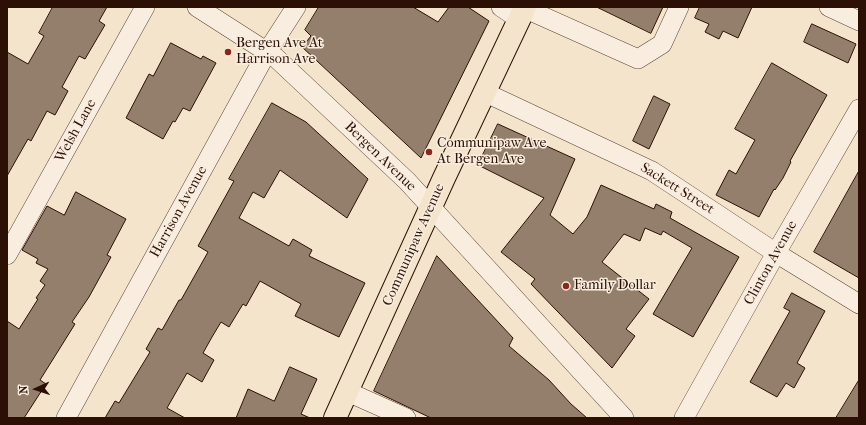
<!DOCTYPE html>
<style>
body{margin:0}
#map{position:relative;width:866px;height:425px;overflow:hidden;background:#f4e4cc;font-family:"IM FELL French Canon",serif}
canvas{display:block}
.frame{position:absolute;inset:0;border:8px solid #2c1005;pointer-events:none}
.north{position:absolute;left:16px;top:369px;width:40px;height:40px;-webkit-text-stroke:3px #f8edde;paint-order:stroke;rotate:267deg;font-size:11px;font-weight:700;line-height:16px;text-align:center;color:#2c1005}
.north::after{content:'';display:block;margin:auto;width:14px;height:18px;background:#2c1005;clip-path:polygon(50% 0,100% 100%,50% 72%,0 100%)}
</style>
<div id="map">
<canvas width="866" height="425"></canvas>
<div class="frame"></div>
<div class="north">N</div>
</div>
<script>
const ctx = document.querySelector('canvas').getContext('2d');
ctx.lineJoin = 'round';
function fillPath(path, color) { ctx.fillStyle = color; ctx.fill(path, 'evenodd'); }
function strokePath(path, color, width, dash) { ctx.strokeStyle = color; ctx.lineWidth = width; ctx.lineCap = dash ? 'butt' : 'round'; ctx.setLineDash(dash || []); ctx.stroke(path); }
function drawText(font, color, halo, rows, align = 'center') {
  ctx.font = font + ' "IM FELL French Canon",serif'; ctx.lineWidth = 3; ctx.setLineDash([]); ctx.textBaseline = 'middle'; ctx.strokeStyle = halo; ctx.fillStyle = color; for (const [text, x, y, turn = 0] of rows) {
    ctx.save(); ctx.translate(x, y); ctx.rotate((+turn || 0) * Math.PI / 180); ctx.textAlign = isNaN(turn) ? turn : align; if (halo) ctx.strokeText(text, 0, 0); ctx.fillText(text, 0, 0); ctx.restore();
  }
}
const building = new Path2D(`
 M53,7h54l-8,14 6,4 -20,34 -6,-3 -17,31 6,4 -13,24 -8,-4 -16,30 -3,-2 -21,37v-124l21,12 16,-28 -5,-3z
 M319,7h94l25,15 11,-15h19l21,14 -68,137 -119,-111 9,-11 -6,-6z
 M597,7h66l-12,26z
 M700,7h52l-14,31 -15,-7 -4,8 -14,-7 4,-8 -14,-6z
 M812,24l44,20 -8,19 -44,-21z
 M171,43l30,16 2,-3 13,7 -26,48 -7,-3 -8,14 -2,-1 -10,18 -37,-21 23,-44 4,2z
 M772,63l55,32 -37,66 1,1 -8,16 -8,12 -1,-1 -15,28 -43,-22 13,-25 7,4 19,-34 -20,-11z
 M654,96l16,8 -21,45 -16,-8z
 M272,103l34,19 62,57 -21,39 -67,-48 -16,28 -11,-6 -14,26 50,28 4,-7 19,11 -3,6 56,27 -26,54 -44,-21 6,-12 -41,-23 -14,25 -3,-2 -14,23 -8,-5 -9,15 -9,16 11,7 -12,22 -15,-9 -20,35 18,10h-80l10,-17 4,2 31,-51 -4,-3 12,-21 4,2 17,-30h2l27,-48 -10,-6 36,-65 -5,-2z
 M498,124l77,35 -25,56 23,19 14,-17 14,-32 53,24 2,-5 16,8 -2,6 69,39 -46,80 -40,-23 39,-66 -29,-17 -2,4 -16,-7 -5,13 -16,-7 -22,28 47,37 -23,30 9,7 -23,32 -81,-84 4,-5 -34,-27 43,-54 -66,-33z
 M859,171v107l-45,-26z
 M76,192l50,27 -19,36 4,2 -22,40 -17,25 3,2 -35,56 6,4 -22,34h-17v-97l12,8 19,-30 -2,-1 9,-13 -5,-4 8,-12 -12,-6 2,-4 -16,-9 25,-44 17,9z
 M437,256l76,82 -4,8 40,34 22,24 16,14h-156l-57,-27z
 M792,293l33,18 -28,52 8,5 -11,20 -8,-5 -9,14 -27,-15 40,-71 -6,-3z
 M290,367l27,12 -16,35 9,4h-74l12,-29 26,12z
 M859,380v38h-23z`);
fillPath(building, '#947e6c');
strokePath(building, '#2c1005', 1);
const minor = new Path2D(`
 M197,7l78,50 132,124 217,237
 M501,7l18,12
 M829,7l30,14
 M524,8l114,51 24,-15 17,-37
 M484,92l168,79 124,82 83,51
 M7,255l138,-248
 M348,392l58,26
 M66,418l201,-366 29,-45
 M684,418l92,-165 83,-144`);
const major = new Path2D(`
 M335,418l109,-240 81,-171`);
strokePath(minor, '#5e4537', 20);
strokePath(major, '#2c1005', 24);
strokePath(minor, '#f8edde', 19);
strokePath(major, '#f4e4cc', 22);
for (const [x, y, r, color] of [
 [228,52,4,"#8f2418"],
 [429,152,4,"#8f2418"],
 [566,286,4,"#8f2418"]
]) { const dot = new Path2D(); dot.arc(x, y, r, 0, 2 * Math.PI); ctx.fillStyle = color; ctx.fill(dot); strokePath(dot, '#f8edde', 1.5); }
drawText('14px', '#2c1005', '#f8edde', [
 ["Bergen Ave At",236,44],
 ["Harrison Ave",236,60],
 ["Communipaw Ave",437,144],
 ["At Bergen Ave",437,160],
 ["Family Dollar",574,286]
], 'left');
drawText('14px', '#2c1005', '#f8edde', [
 ["Welsh Lane",76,131,-61],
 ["Bergen Avenue",380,157,44],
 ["Sackett Street",677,189,32],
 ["Harrison Avenue",179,212,-61],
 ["Communipaw Avenue",414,245,-66],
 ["Clinton Avenue",771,263,-61]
]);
</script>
